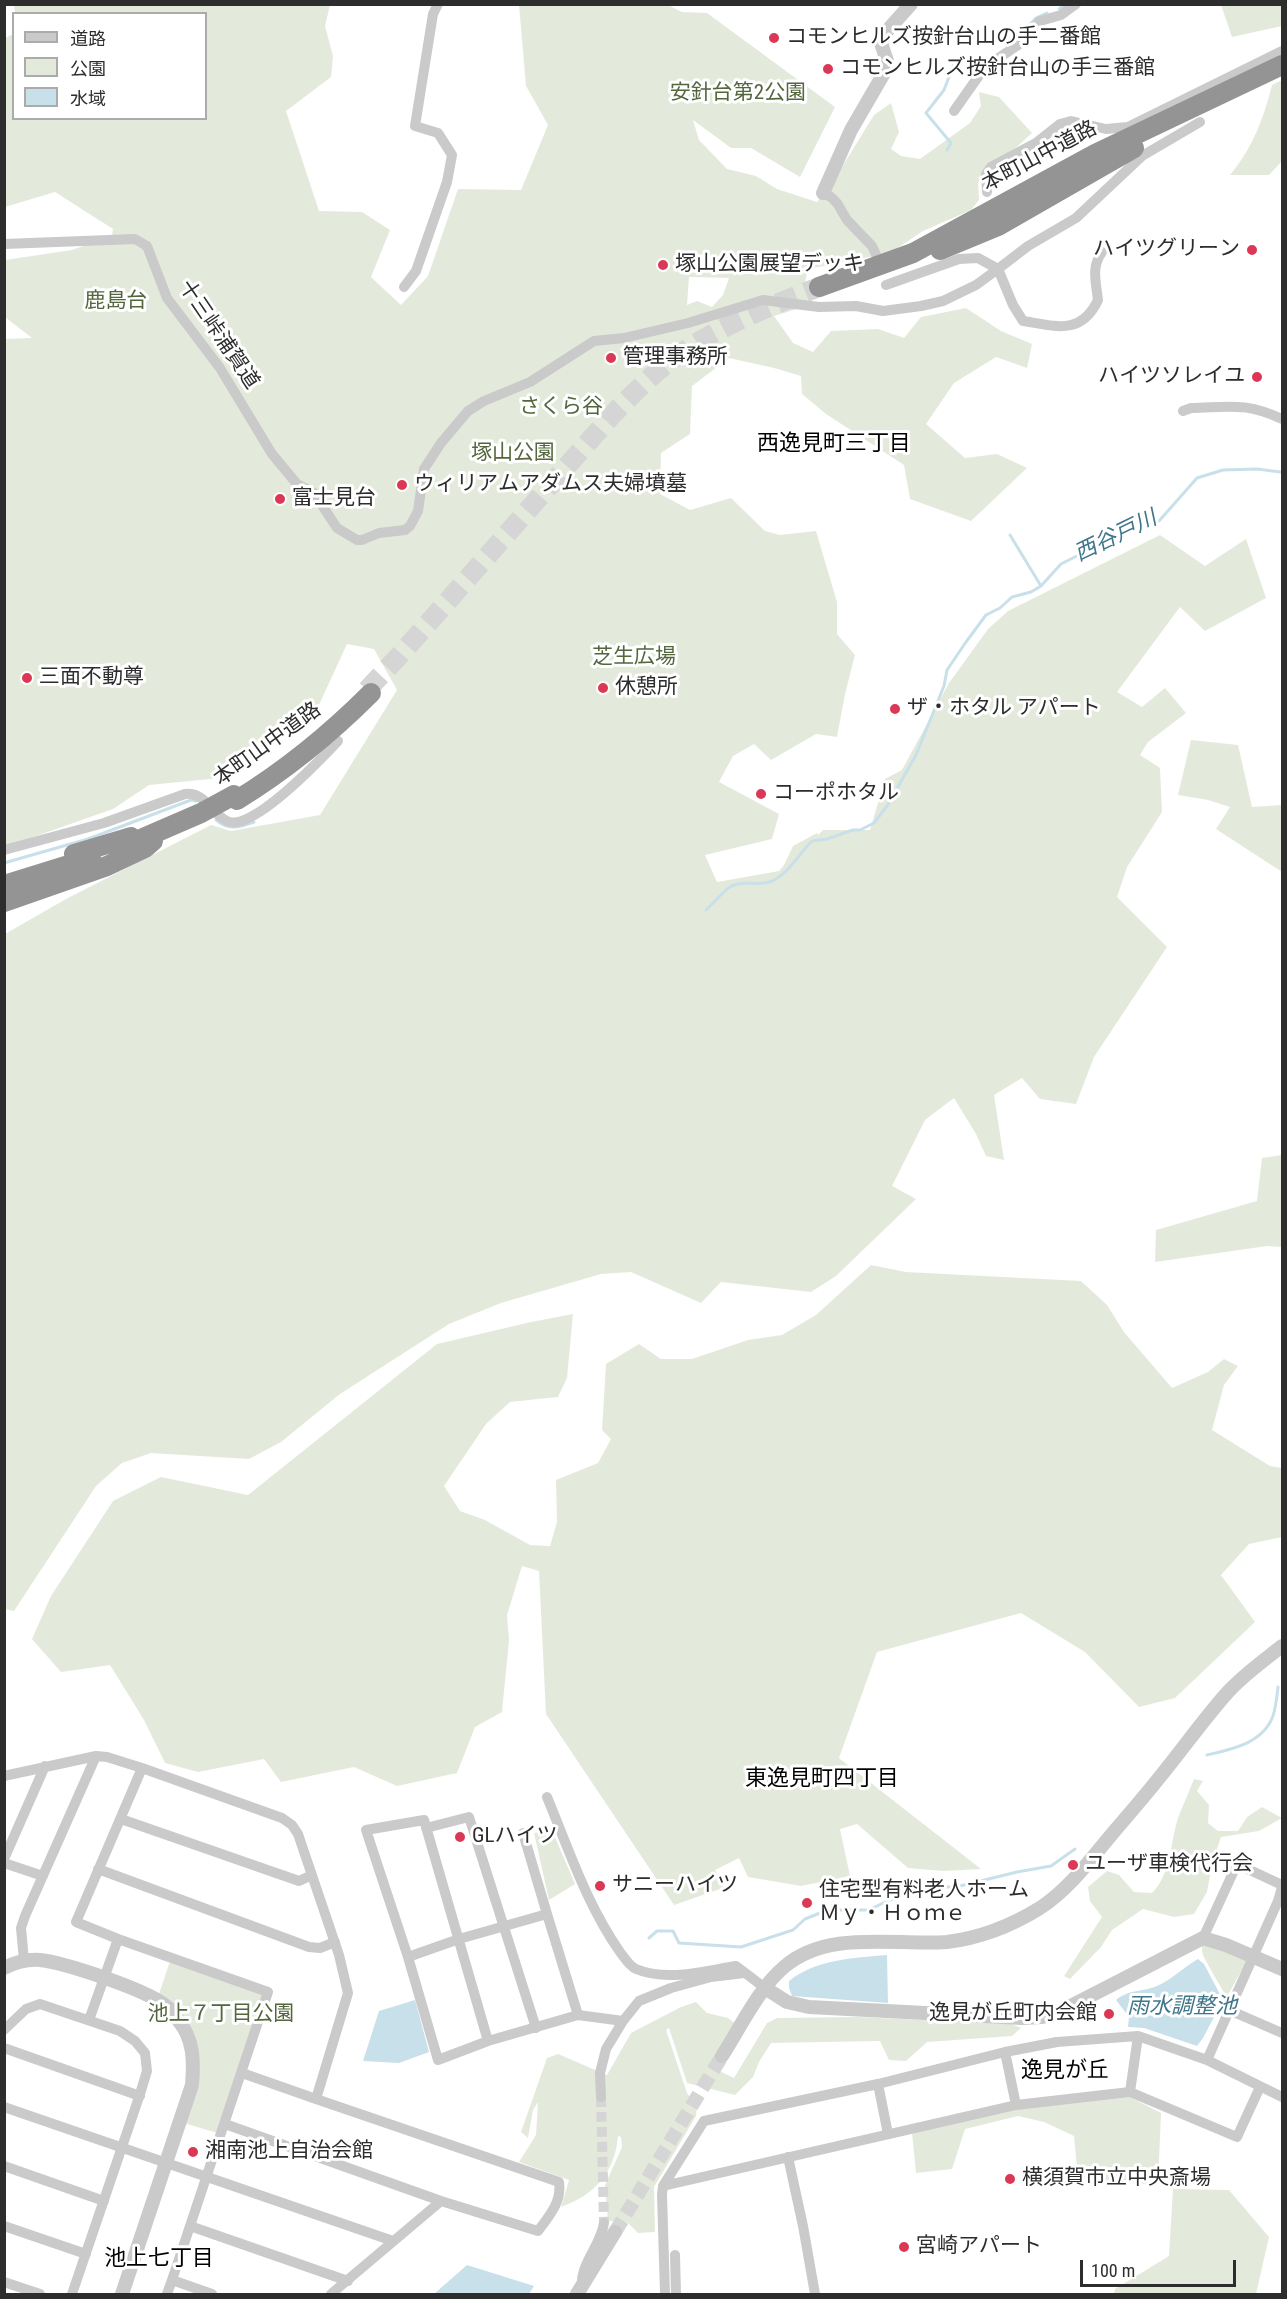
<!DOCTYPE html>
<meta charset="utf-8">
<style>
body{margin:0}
#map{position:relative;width:1287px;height:2299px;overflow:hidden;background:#fff;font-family:"Roboto Condensed","Noto Sans JP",sans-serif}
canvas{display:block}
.frame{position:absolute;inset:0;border:6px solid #2d2d2d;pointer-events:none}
.legend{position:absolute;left:12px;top:12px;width:195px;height:108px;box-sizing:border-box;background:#fff;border:2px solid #ababab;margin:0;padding:8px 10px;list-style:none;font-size:18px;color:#2d2d2d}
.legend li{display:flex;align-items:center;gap:12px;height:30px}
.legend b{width:30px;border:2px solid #ababab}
.scale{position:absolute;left:1080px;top:2260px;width:156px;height:27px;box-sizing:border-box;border:3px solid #2d2d2d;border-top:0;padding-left:8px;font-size:18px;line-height:21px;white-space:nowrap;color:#2d2d2d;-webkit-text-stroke:4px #fff;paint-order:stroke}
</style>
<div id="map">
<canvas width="1287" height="2299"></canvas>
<div class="frame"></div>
<ul class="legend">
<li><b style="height:8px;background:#cacaca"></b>道路</li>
<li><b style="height:16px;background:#e4eadb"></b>公園</li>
<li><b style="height:16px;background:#c8e0e9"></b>水域</li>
</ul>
<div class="scale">100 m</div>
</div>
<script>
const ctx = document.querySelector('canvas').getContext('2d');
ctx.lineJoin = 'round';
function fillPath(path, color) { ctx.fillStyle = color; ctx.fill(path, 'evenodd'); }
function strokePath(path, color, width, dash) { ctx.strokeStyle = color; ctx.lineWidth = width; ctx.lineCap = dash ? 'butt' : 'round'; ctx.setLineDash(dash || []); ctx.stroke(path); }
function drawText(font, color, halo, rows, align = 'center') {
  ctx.font = font + ' "Roboto Condensed","Noto Sans JP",sans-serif'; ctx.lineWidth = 6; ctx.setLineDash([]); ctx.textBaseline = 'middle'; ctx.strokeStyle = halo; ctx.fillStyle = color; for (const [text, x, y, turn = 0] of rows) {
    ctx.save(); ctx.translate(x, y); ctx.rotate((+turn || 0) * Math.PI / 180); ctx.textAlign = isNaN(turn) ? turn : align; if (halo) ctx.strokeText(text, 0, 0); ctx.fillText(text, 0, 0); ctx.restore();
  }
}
fillPath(new Path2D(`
 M666,4l16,8 25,1 128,94 -35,70 -49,-29h-20l-38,-28 6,20 28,29 29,7 21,13 40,13 20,-27 37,-60 17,-12 8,29 -8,17 10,7 19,3 50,-36 11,-17 -2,-14 20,5 33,36 -54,49 1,18 -8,10 -48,21 -33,22 -82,16 -4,18 10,17 -40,12 19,27 20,9 18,-21 47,-2 26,9 17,-21 45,-9 35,23 31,13 -5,24 -31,-11 -42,26 -28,41 39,34 32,-4 30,14 -56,53 -61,-22 -6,-34 -78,-51 -24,-20 -1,-18 -27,-8 -45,-10 -37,28 -2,48 -29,19 -1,41 30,16 41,-12 34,33 15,4 36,-4 21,71v32l18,21 -10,39 -8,43 -21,-3 -45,26 -17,-16 -21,12 -14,26 60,32 -7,25 -67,16 12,27 62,-11 5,-6 9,-19 24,-13 1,2 5,-5h47l15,-51 17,-9 47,-87 39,-54 20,-18 152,-76 45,31 41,-27 20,59 -61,33 -25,-24 -63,85 25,15 23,-19 21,25 -38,29 -8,13 20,13 2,44 -35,55 -10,30 50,50 -73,110 -18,47 -36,-5 -18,-21 -28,17 10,65 -18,-4 -10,-22 -22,-36 -29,22 -33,66 24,13 -80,77 -25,16 -90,-10 -20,21 -70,-31 -30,2 -100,29 -52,21 -109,70 -59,48 -32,17 -98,-6 -29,10 -26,23 -82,125 -9,-2v-675l61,-35 145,-74 20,6 89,-16 77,-125 -23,-41 -27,-5 -29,63 -53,31 -45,40 -71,7 -36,24 -108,38v-508l27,-1 -27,-21v-57l67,-10 40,-14 1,-7 -58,-37 -50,15v-169l8,-4 1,84h192v-104h-191l-1,-9h316l-5,21 8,30 -2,21 -45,34 33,100 43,1 28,18 -19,47 30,28 27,-29 30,-87 63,1 27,-65 -22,-39 -7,-81zM689,277l40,1 -6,17 -11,12 -15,-6 -10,4z
 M1221,5h61v21l-50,11z
 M1282,80v81l-13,14h-39c23,-28 33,-55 42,-90z
 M1191,740l47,5 14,62 30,-2v67l-66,-43 14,-22 -22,-7 -30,-5z
 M1282,1155v92l-15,-1 -112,16 1,-32 101,-29 5,-43z
 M871,1265l35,7 175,9 26,24 17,27 48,56 36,-16 16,-13 14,7 -14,19 -12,45 58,36 12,2v69l-33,7 -28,31 34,47 -80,76 -36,9 -54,-55 -64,-39 -144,39 -38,106 142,111 -38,2 -35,-3 -51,-44 -17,5 10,47 -49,10 -53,-9 -9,-19 -24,12 8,18 -49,17 -128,-191 -7,-143 -17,-5 -15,49 2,25 -7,72 -27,15 -18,46 -60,13 -43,-19 -73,15 -17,-23 -66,13 -33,-9 -21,-43 -34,-55 -49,7 -29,-33 19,-43 62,-95 48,-24 87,18 189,-151 94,-22 42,-8 -6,64 -9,19 -48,5 -24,22 -42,62 16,25 25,9 45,25 20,1 7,-24 -1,-42 42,-17 13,-24 -9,-9 4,-66 33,-20 22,15h31l56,-19 34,-5 34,-20z
 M1194,1779l9,2 -6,10 12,14 -1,18 10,8h20l9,-14 15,-10 20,11 -23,13 -38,6 -9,27 -5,28 -13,22 -20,3 -31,-8 -31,21 -11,17 -31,32 -6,-3 38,-59 -12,-16 -2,-14 19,-16 12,4 15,17 18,1c19,-19 18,-50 26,-75 5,-13 11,-26 16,-39z
 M552,1830l23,54 -26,16 -15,-67z
 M1214,1944l34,14 -21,39c-2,-2 -23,-39 -24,-42 -1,-3 -1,-7 -1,-10z
 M171,1958l97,34 -47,142 -41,-12 12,-37 -3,-47 -32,-38z
 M696,2002l11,11 21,5 8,6 -27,42 25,12 33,-55 10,-5 81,-1 153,7 10,4 -9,8 -85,6 -21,19 -17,-1 -9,-19 -109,2 -12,19 -6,15 -18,18 -48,-12 -18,-55 -3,2 21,63 10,13 -1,10 -42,71 1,45 -17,1 -11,-11 -19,-1 -3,-36 17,-38 -1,-10 -3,-1c-3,36 -23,59 -57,71l8,-27 -50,-18 17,-27 2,-33 -5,8 -5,28 -7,-6 26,-74 11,-4 49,21 24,-42 50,-26z
 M1130,2097l31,16 -3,72 -80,-6 -4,-43 -30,-14 -26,-6 -53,13 -13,40 -36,4 -4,-41 90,-21z
 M1173,2189l56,1 40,47 -13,57h-142l1,-5 54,-33z`), '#e4eadb');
fillPath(new Path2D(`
 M887,1955l1,48 -96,-7 -3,-8v-7c28,-22 64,-23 98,-26z
 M1198,1959l6,5 19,36 -20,38 -6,8 -53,-18 -16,-1 1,-10 -13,-17c13,-11 27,-8 41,-14 14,-6 27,-19 41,-27z
 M415,2000l14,52 -30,11 -36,-2 16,-50z
 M467,2265l67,21 -5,8h-95z`), '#c8e0e9');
strokePath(new Path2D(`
 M1059,9l7,-5
 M1011,44l25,-26 11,-5
 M947,150l4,-7 -25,-30 18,-23 11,-29 8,-6 18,11
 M1010,535l31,51 20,-22 61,-31 37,-12 38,-43 26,-8 34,-1 23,3
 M216,820c12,11 24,7 38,2
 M4,863l84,-24 103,-39 5,1
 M706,910c7,-6 17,-19 24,-23 12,-8 28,0 42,-6 16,-7 27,-27 40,-40l15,-2 26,-9h7l14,-7 13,-17 29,-51 28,-69 3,-16 19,-28 20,-27 14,-7 12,-11 19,-5 10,-6
 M1207,1755c26,-6 56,-12 66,-39 3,-9 4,-20 5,-29
 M649,1938l8,-7h16l6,12 62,4 52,-17 12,-11 15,-6 16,-3h33l18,-9 30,-11 19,-3h20l61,-15 34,-6 24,-17`), '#c8e0e9', 3);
strokePath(new Path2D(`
 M601,2097l3,126`), '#d5d5d5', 10, [10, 5]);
strokePath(new Path2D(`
 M615,2232l107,-176`), '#d5d5d5', 14, [14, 7]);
strokePath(new Path2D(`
 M367,690l32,-34 214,-242c21,-21 41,-42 65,-59 44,-30 92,-49 141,-68`), '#d5d5d5', 20, [20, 10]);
strokePath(new Path2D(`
 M954,111l31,-44 33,-22 22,-24 21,-6 15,-11
 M987,192l-1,-18 5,-7 45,-24 24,-19 11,-3 35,8 22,-2 154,-76
 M823,193l8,4 6,6 10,17 25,26 6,13
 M4,244l131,-5 12,7 20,52 53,70 52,86 25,30 17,9 23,35 20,12h5l17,-7 26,-3 5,-4 8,-15 6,-42 17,-26 27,-32 16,-10 46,-19 64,-41 30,-3 64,-15 75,-23 56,7 37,-1 27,5 38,-5 22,-5 33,-16 22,-16 15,36 10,16c32,5 58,15 75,-21 -2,-18 -7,-33 4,-48
 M886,285l73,-26 19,-1 20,11 30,-23 48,-28 66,-62 58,-34
 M404,287l12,-16 31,-89 5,-27 -14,-22 -23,-7 18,-112 5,-10
 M1183,411l8,-3c39,-1 54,-6 91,11
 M4,850l100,-27 81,-29c21,-2 25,19 42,27 23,13 95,-63 111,-80
 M4,1776l92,-20
 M547,1797c22,53 40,108 73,155 4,5 9,14 16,17 31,13 68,2 100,-3l29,22
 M121,1819l178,62 13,-6
 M426,1828l43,-11 67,211
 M523,1833l24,81
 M4,1859l41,-93
 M4,1863l39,13
 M98,1869l211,78 11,1 15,-6
 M1203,1938l34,-74 45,21
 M118,1939l-42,-17 66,-154
 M408,1957l51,-18 88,-25 31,101
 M24,1960l-3,-32 4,-12 71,-160 11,1 35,11 140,50 10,7 6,9 41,121 9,38 -32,106 243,83c3,20 -10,34 -21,49l-97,-30 -110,93
 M1229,2010l53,23
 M89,2020l29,-81 150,53 -96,288 40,14
 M4,2030l22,-21 14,-5 80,27 15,10 10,12 2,18 -7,23 -68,200
 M488,2041l-64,-221 -58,10 42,127 30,103 50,-19 90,-26 45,6
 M4,2048l136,48
 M1005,2052l11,53
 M1207,2060l71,-159 4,-14
 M242,2073l74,26
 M878,2084l10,50
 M1130,2092l8,-56
 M601,2097l-1,-24 6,-24 17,-28 16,-20 32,-13 40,-11 33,-4
 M4,2107l389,134
 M225,2124l216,77
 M788,2157l15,69 12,68
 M4,2166l100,35
 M663,2186l353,-81 114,-13 107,45 23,-50
 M4,2226l82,28
 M190,2226l158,55
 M675,2255l1,39
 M4,2282l36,12
 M582,2288c-3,-24 19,-42 22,-65
 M167,2294l5,-14
 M665,2294l-3,-100 1,-8 41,-65 174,-37 127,-32 52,-10 81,-6 69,24 75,37`), '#cacaca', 10);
strokePath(new Path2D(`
 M823,193l28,-63 36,-62v-7l-6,-18 5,-11 25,-28
 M4,1968c12,-6 24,-9 36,-8 26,3 107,30 126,46 5,3 9,9 12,14 16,19 16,41 14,65l-70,209
 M765,1988l22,14 22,5 213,11 20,-1 19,-6 142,-73 23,7 56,24
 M722,2056c18,-28 37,-68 62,-89 44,-38 111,-21 163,-25 33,-4 64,-16 93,-34 29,-19 50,-48 72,-74 16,-19 32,-37 47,-56 23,-28 44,-58 68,-85 16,-18 36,-32 55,-47
 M577,2294l38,-62`), '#cacaca', 14);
strokePath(new Path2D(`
 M940,250l58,-24 136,-78
 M819,287l94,-34 182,-99 187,-89
 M237,800c49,-30 93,-66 134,-107
 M74,854l57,-17
 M4,885l87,-27
 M4,902l103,-36 38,-18 8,-7`), '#949494', 20);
strokePath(new Path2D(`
 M134,842l67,-29 33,-18`), '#949494', 20);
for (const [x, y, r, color] of [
 [774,38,6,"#db3856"],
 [828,69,6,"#db3856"],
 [1252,250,6,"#db3856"],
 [663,265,6,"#db3856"],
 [611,358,6,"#db3856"],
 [1257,377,6,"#db3856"],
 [402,485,6,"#db3856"],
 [280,499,6,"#db3856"],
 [27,678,6,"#db3856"],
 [603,688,6,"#db3856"],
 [895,709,6,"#db3856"],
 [761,794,6,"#db3856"],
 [460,1837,6,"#db3856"],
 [1073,1865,6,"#db3856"],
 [600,1886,6,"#db3856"],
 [807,1903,6,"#db3856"],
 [1109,2014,6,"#db3856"],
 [193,2152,6,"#db3856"],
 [1010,2179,6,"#db3856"],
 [904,2247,6,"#db3856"]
]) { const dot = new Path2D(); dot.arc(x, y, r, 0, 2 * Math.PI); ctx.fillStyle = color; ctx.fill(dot); strokePath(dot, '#fff', 2); }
drawText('21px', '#2d2d2d', '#fff', [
 ["コモンヒルズ按針台山の手二番館",786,38],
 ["コモンヒルズ按針台山の手三番館",840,69],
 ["ハイツグリーン",1240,250,"right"],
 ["塚山公園展望デッキ",675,265],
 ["管理事務所",623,358],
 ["ハイツソレイユ",1245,377,"right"],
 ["ウィリアムアダムス夫婦墳墓",414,485],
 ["富士見台",292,499],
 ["三面不動尊",39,678],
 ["休憩所",615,688],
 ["ザ・ホタル アパート",907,709],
 ["コーポホタル",773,794],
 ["GLハイツ",472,1837],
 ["ユーザ車検代行会",1085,1865],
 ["サニーハイツ",612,1886],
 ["住宅型有料老人ホーム",819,1891],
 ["Ｍｙ・Ｈｏｍｅ",819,1915],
 ["逸見が丘町内会館",1097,2014,"right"],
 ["湘南池上自治会館",205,2152],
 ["横須賀市立中央斎場",1022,2179],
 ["宮崎アパート",916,2247]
], 'left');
drawText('21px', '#54663d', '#fff', [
 ["安針台第2公園",738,94],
 ["鹿島台",116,302],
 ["さくら谷",561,408],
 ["塚山公園",513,454],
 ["芝生広場",634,658],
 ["池上７丁目公園",221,2015]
]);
drawText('21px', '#2d2d2d', '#fff', [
 ["本町山中道路",1040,157,-28],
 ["十三峠浦賀道",218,335,56],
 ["本町山中道路",268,745,-36]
]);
drawText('22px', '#000', '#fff', [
 ["西逸見町三丁目",834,444],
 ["東逸見町四丁目",822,1779],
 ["逸見が丘",1065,2071],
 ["池上七丁目",159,2259]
]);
drawText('italic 22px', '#40758a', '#fff', [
 ["西谷戸川",1116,537,-26],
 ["雨水調整池",1182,2007]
]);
</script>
